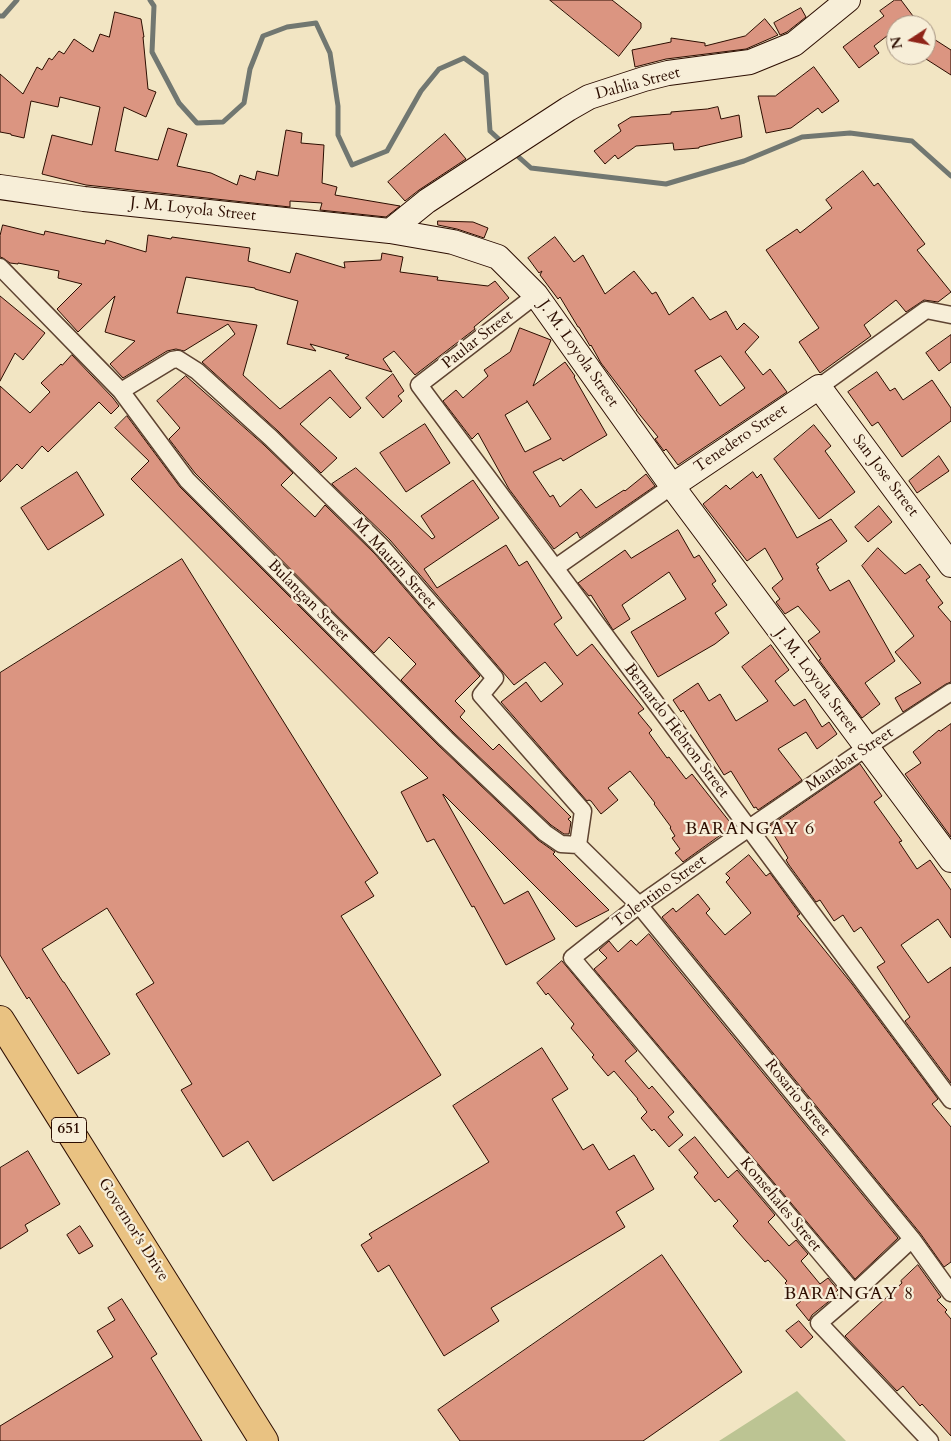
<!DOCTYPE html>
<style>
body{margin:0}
#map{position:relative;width:951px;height:1441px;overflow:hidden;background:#f2e5c3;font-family:Cardo,serif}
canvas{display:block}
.north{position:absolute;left:886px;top:15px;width:50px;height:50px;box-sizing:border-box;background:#f7eed8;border:1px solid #a69482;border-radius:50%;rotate:259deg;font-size:14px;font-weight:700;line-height:20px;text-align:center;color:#2c0d00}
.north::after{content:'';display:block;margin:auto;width:18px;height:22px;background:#8f2418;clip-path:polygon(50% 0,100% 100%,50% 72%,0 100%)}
</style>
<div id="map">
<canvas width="951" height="1441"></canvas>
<div class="north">N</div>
</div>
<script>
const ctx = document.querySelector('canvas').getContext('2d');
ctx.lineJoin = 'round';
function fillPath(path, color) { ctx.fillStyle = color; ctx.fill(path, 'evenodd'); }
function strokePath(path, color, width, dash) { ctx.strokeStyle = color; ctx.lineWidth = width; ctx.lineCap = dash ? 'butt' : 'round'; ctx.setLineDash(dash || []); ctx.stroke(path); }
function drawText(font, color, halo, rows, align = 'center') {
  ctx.font = font + ' Cardo,serif'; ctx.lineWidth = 4.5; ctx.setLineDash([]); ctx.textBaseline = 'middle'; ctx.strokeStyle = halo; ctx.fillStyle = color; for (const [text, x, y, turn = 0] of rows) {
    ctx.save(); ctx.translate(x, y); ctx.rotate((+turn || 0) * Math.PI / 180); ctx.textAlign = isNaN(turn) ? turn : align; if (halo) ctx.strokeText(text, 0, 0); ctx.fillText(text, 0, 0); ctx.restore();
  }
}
fillPath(new Path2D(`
 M797,1391l49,50h-127z`), '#bcc493');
strokePath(new Path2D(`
 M150,0l4,6 -2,46 27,51 18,20 26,-1 21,-19 6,-34 13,-33 24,-9 29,-4 14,30 8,53v29l14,30 35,-14 34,-60 18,-22 25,-11 22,16 4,57 13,12
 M0,16h3l14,-16
 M513,152l18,16 135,16 78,-23 58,-24 48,-4 62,8 39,35`), '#717771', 5);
const building = new Path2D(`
 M550,0h62l29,23v5l-22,28z
 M895,0h6l12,16 -11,9h-6v4l-22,17 5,7 -20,15 -16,-21 41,-31 -4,-5z
 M801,8l5,9 -19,15 -7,3 -6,-12z
 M115,12l26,7 3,18h-1l5,52 8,3 -10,25 -22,-10 -9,44 43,9 10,-32 19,6 -10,32 34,7 26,12 3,-10 15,5 2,-9 21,5 8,-46 16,3 -1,10 23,2 -2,38 15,4 -2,8 65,11 -14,11 -66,-7 2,-7 -32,-2v6l-204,-22 -44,-11 10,-39 40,10 8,-38 -40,-10 -2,10 -27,-6 -7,37 -13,-3v-1l-11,-2v-58l23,20 14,-27 5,3 7,-12 3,2 7,-9 5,3 10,-15 19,13 7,-18 9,3z
 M765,19l13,16 -32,14 -80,10 -31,8 -3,-17 39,-8v-4l34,5v3l40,-10z
 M926,34l25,16v25l-25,-16z
 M814,67l25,34 -17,12 -4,-5 -27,20 -25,5 -8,-37h17z
 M718,107l3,12 18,-4 3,22 -43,10v1l-25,2 -1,-7 -37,3 -18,13 -3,-4 -10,9 -11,-13 27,-20 -3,-6 13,-8 40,-3v-2l36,-3z
 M445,134l21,25 -47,31 -14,11 -17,-19z
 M863,171l11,15 4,-3 47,61 -8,6 34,42 -13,10 -14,-2 -18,12 -10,-12 -32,25 7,11 -51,37 -21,-31 20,-14 -53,-78 31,-21 3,4 32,-25 -6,-8z
 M438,221l35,1 15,6 -4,10 -27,-9 -19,-4z
 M3,225l41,10 1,-4 60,13 1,-4 40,12 2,-17 23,4 1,-2 78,11 -2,13 42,12 6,-20 49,15 -1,-6 37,-2 1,-7 21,4 -3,15 38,5 -1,3 51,6 7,-5 14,17 -35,29 1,2 -60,46 -21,-24 -11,8 9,13 -47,-14 4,-3 -39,-11 6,7 -29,-7 11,-43 -43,-12v-1l-69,-11 -9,36 80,12 -14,50 37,34 50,-39 31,38 -11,10 -20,-21 -30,27 37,34 -16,15 -43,-42 -76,-69 33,-28 -7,-10 -44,27 -8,-2 -9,2 -44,27 -13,-14 25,-23 -30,-9 10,-36 -37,36 -21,-23 25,-25 -24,-6 1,-7 -41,-8v1l-8,-1 -7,-5 -3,-1v-21z
 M555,237l19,25 9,-7 22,39 29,-23 18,23 4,-2 13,23 24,-18 17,23 16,-9 11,19 7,-7 15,14 -14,15 18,23 7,-6 17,23 -109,73 -12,-16 -2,2 -9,-12 3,-2 -22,-27h1l-36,-47 -10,-18 -1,1 -11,-19h-1l-18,-30 -2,2 -18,-24 2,-4 -3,2 -11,-15zM721,356l24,32 -25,18 -25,-35z
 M0,296l45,37 -22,27 -8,-7 -15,28z
 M520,328l31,12 -18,46 32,-24 10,14 -1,1 33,58 -44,26 -2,-3 -28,14 17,25 3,-2 7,12 21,-18 15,19 28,-18 1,1 21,-17 9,12 -75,52 -3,-6 -23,17 -45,-60 -31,-56 -6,6 -29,-38 13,-11 7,8 25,-22 -4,-6 26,-18zM527,401l24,38 -26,13 -20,-37 22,-13z
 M951,335v27l-12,9 -13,-18z
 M72,355l41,43 6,8 -8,8 -12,-12 -51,50 -6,-6 -20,23 -5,-5 -17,18v-96l30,27 20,-21 -9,-9 20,-19 1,1z
 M877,372l13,19 5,-3 8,12 29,-20 19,28v13l-49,36 -24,-35 -6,4 -24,-34z
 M393,374l11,17 -6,5 4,5 -19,17 -17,-20z
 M186,376l78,69 29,28 -12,12 34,32 10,-12 50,49 105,122 -25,25 10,10 -5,6 33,33 6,-6 72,73 -3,2 3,3 -2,12h-5l-13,-9 -98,-93 -52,-52 15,-16 -27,-27 -15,16 -179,-180 -26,-34 11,-11 -23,-27z
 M127,416l53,71 259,259 99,94 17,12 -2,2 56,56 -33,17 -133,-133v1l61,109 24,-13 27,48 -49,26 -32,-59 -2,1 -38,-68 -7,3 -26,-50 27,-14 -297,-299 18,-18 -34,-33z
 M425,424l25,39 -44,29 -26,-39z
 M814,425l17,21 -6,5 30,41 -36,27 -45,-60z
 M939,456l10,15 -32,22 -8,-12z
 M356,468l76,71 3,-2 -14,-21 52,-36 26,38 -75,51 13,19 69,-43 13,21 8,-5 35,57 -8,6 23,32 15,-12 52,65 -6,4 14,17 -3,3 18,25 2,-1 17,22 6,-5 41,52 -50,36 -8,-9 5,-4 -8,-11 3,-2 -5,-8 1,-1 -17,-23 1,-1 -25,-32 -22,17 10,12 -17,14 -10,-13 -2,-1 -2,1 -86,-99 25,-20 15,20 22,-18 -18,-22 -31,23 -124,-145 -58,-56z
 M77,472l27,43 -56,35 -27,-42z
 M753,472l4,6 4,-4 36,64 34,-19 16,22 -31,23 3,4 -2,1 13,22 19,-11 46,81 -30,22 15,21 -18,14 -43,-58 2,-1 -13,-18 12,-9 -22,-26 -13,8 -9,-12 4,-3 -8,-11 11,-9 -18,-31 -18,13 -44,-57 23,-19 4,4z
 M879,506l13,16 -24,20 -13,-15z
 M678,530l16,28 5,-3 17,26 -4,3 15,21 -12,8 14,20 -14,11 -57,33 -27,-45 55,-33 -17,-27 -47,33 8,14 -17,11 -22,-35 -2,1 -11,-13 47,-33 6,8z
 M878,548l27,26 15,-10 10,13 -4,3 17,23 -5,4 13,15v60l-5,2 -43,28 -8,-14 26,-15 -26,-31 19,-16 -52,-70z
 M182,559l196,314 -13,9 9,14 -33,20 100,159 -168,106 -25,-40 -25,16 -42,-67 11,-6 -56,-90 18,-11 -47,-75 -65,41 21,33h1l46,72 -32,20 -49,-77 -2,2 -27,-44v-282z
 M771,645l18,25 -14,11 19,25 11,-7 17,28 7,-5 8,12 -20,15 -11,-17 -28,17 24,31 -44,30 -2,-3 -2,1 -23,-37 -7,4 -41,-65 -2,2 -8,-12 25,-17 11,18 11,-7 16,27 32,-20 -26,-34z
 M951,724v113l-46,-63 16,-11 -8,-11 26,-22 1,1z
 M860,764l22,32 -8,6 28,39 -3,1 18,27 13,-9 21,30v48l-13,-19 -37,26 27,38 23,-16v116l-46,-62 5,-4 -33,-50 8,-5 -24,-35 -7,5 -11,-17 -9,6 -14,-21 -4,2 -27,-37 -3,-5 2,-2 -19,-31z
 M749,855l17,21 4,-3 30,41 -3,2 55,68 86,115 -6,5 19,23v135l-7,5 -24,-34 -258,-316 11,-9 3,4 22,-18 12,15 -4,4 19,22 26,-22 -25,-31 4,-4 -4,-4z
 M649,934l249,304 -43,41 -261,-310 13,-11 -8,-8 10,-9 9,11 13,-12 5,5z
 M562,961l75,90 -12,10 24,28 3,-3 22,26 -6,5 15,18 -14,12 -15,-18 -2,2 -11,-13 6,-6 -10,-13h1l-24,-28 -6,5 -16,-19 2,-2 -23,-27 3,-4 -26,-31 -2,2 -9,-12z
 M542,1048l26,41 -16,10 31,51 10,-6 16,26 25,-15 20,34 -38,23 9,15 -134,81 8,13 -55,35 -55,-91 -11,7 -17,-27 11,-7 -3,-4 120,-72 -36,-56z
 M695,1137l33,41 9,-8 38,45 -7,7 21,24 7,-6 12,14 -7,7 19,23 8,-6 10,12 -7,6 2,2 -21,17 -3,6 -13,-16 5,-4 -16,-18 2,-2 -19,-21 -3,2 -19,-21 -13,-15 5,-5 -19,-22 -4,3 -21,-25 4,-4 -19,-23z
 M28,1151l32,53 -35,21 3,6 -28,18v-81z
 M80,1226l13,20 -14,8 -12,-19z
 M662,1255l80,117 -99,69h-183l-22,-31z
 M918,1265l23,32 -4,3 10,10 -2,2 6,7v117l-29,-32 -2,2 -17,-20 -6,5 -52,-55 57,-53 -1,-2z
 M122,1299l35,55 -6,4 51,83h-202v-15l113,-69 -16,-26 18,-11 -7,-12z
 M799,1321l14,16 -12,11 -15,-17z`);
fillPath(building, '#db9581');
strokePath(building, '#2c0d00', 1);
const street = new Path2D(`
 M0,267l121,124 66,89 259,259 99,94 16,11 17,1 61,60 273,334 39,54
 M536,295l-117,90 532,715
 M819,387l107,-77 25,5
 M121,391l51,-31 6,-1 19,12 74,67 111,109 113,131 -14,17 102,116 -5,34
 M555,568l117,-82
 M854,1293l58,-54
 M930,1441l-111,-118 35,-30 -282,-335 67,-53 94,-66 133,-91 85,-56`);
const secondary = new Path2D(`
 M0,187l84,12 306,32 63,11 45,15 38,38 136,191 279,374
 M390,231l37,-30 141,-92 21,-12 55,-18 24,-6 82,-11 44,-18 54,-44
 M672,486l147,-99 132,178`);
const highway = new Path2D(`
 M0,1020l264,421`);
strokePath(street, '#5e4331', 19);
strokePath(secondary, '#2c0d00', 26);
strokePath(highway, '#2c0d00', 30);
strokePath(street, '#f7eed8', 16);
strokePath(secondary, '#f7eed8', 24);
strokePath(highway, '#e9c282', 28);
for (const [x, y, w] of [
 [69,1130,35]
]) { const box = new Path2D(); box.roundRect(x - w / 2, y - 12.5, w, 25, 4); ctx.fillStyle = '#f7eed8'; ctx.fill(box); strokePath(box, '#2c0d00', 1); }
drawText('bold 15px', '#2c0d00', null, [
 ["651",69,1130]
]);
drawText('16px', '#2c0d00', '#f7eed8', [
 ["Dahlia Street",638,84,-15],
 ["J. M. Loyola Street",193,210,6],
 ["Paular Street",478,340,-38],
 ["J. M. Loyola Street",578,354,55],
 ["Tenedero Street",741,439,-34],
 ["San Jose Street",885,476,53],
 ["M. Maurin Street",394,564,48],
 ["Bulangan Street",308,601,45],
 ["J. M. Loyola Street",816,681,53],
 ["Bernardo Hebron Street",676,731,53],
 ["Manabat Street",850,760,-34],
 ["Tolentino Street",660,892,-36],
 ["Rosario Street",797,1098,51],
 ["Konsehales Street",780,1205,50],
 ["Governor's Drive",133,1230,58]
]);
ctx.letterSpacing = '1px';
drawText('18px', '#2c0d00', '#f7eed8', [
 ["BARANGAY 6",750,830],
 ["BARANGAY 8",849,1295]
]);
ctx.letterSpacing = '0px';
</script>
